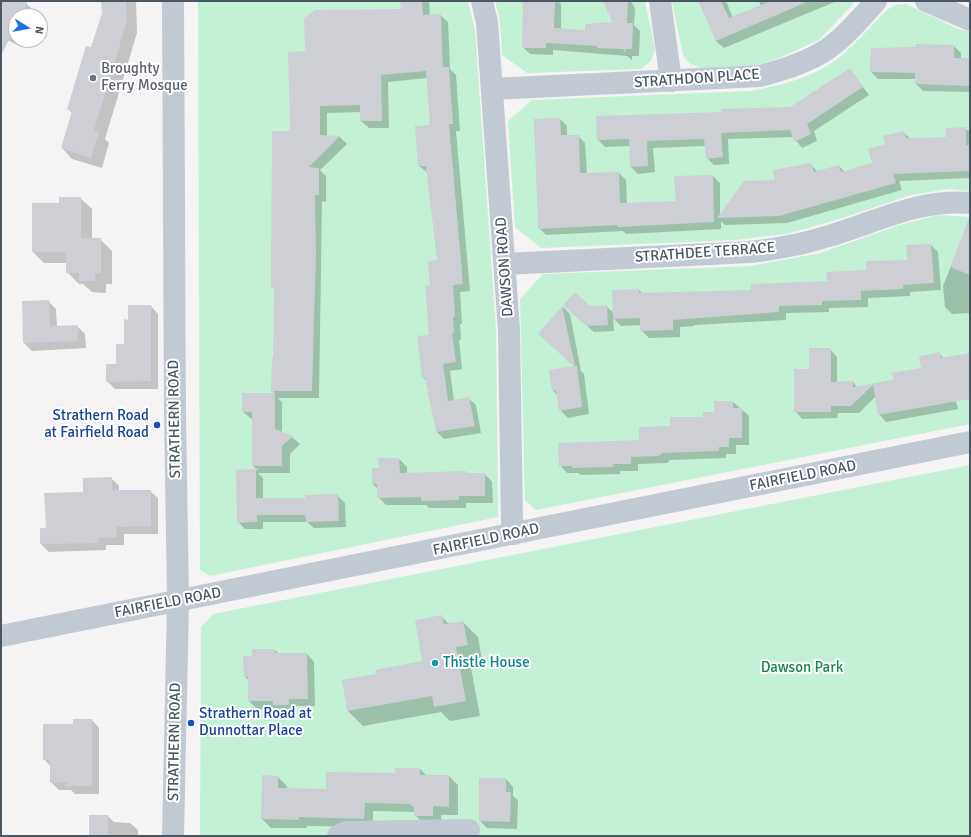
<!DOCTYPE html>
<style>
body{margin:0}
#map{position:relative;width:971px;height:837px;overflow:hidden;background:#f5f3f3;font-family:Signika,sans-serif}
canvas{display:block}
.frame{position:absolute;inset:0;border:2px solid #4a5661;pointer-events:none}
.north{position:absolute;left:8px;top:8px;width:40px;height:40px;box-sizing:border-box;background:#fff;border:1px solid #b7bbc0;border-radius:50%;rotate:101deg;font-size:11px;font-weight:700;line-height:16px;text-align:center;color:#4a5661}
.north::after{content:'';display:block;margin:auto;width:14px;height:18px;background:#1a73e8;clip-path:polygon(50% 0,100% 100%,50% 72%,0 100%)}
</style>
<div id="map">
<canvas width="971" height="837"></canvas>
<div class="frame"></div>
<div class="north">N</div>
</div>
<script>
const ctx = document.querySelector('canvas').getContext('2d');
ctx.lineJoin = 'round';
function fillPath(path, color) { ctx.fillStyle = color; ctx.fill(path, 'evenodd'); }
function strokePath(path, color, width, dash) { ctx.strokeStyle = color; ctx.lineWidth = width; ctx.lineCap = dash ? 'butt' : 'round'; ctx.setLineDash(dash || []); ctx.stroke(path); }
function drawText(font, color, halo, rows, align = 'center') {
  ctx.font = font + ' Signika,sans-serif'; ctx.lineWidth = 4; ctx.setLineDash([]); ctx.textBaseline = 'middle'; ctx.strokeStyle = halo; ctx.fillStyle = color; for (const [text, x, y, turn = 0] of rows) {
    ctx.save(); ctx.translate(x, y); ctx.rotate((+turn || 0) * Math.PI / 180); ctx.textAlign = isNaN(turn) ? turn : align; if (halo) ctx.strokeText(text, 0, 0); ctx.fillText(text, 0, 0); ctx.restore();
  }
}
fillPath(new Path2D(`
 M198,1h270l7,29 21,299 2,188 -288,59 -10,-6z
 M495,1h150l10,49 -4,11 -10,8 -114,4 -25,-18 -2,-34z
 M672,1h184l-37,39 -40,18 -21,7 -57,3 -12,-5 -6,-8z
 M906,4l50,24 14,4v159l-22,-2 -37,6 -78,26 -47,13 -51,6 -194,8 -26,-21 -7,-106 24,-21 219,-9c31,-6 65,-14 90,-35 16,-14 31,-31 46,-46l8,-5z
 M939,215l31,2v207l-434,86 -11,-10 -5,-201 23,-25 208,-8 69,-13 80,-28z
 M970,465v371h-501l-124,-9 -21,9h-124l1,-209 12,-13z`), '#c3f1d5');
fillPath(new Path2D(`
 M1,1h22l15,13 -1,2h-21v24h10l-4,7 -21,-10z
 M102,1h34l1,32 -32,106 4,4 -7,25 -30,-9 -10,-11 10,-35 -4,-4 24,-60 11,-36z
 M401,1h28l1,15 10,-1 8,7 2,47 6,6 4,56h-4l14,160 -10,1 2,32h-2l1,16h-2l3,29 -12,2 4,30 14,-3 8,7 5,28 -37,6 -7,-7 -10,-51 -4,-3 7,-42 1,-50 7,-25 -10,-88 -9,-7 12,-41 -4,-47 -39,4 1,46h-20l-8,-7v-9l-34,1v23l13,1 7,7 -27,26 6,6v26l-4,-1 -3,197h-41l4,4v31l10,4 8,7 -10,10v19h-32l5,5v21l43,1 32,-4 7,7 1,24 -32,1 -7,-6h-44v7h-18l-7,-7 -1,-52h21l-5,-4v-46l-10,-8v-18h32l-3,-4 2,-31 1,-69 -3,-3 19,-155 15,-80 96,-42z
 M524,1h34l3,3v25l25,2 27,-8 -9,-22h27l4,8 -1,16 6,6 -1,25h-7v4l-5,-4 -74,-6v5l-23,-1 -7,-7z
 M700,1h26l7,17 28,-12 -2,-5h78l-113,47 -8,-7z
 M954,46l7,7v6h9v33l-47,-1 -7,-7v-5h-38l-7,-7z
 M850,69l19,26 -55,36 3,10 -15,7 -9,-11 -65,2 1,25 -15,1 -7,-7 -1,-12 -53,2 2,24 -17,2 -7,-7 -1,-21 -25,1 -7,-7 124,-27 69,-5z
 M560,119l7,7v10h11l7,7 2,31 32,-1 7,7 1,24 50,-2 36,-26 7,7v32l56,-34 34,-17 7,7 22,-5 6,6 29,-8 12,-20 17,-12 8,7 36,-1 18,-10 5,4v46l-71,3 3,9 -115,33 -62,2 -4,-4v8l-95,5 -3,-3 -77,4 -7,-7z
 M80,198l12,11v30h8l12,12v33h-6v9l-14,-1 -9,-8h-4l-12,-12v-9h-23l-11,-11 27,-48z
 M960,244l10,4v65l-18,1 -7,-7 -2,-21z
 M931,245l7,7 3,38 -31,2v4l-42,2v9l-39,1v4l-43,1v7l-92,5v1l-14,1v10l-31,1 -8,-8v-5l-20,1 -8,-8 1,13 -20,1 -23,-20 19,-5 16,-1 8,7 25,-23 4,4 109,-3 76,-9 80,-21z
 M48,301l8,8 1,18 20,-1 8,8 1,14 -54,3 -8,-8z
 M151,306l7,8v75h-43l-8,-8 18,-36 4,-24z
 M563,307l7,7 11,57 3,3 5,40 -21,4 -8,-8 -3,-15 -4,-4 22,-24 -36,-33z
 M830,349l7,8v26l16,-1 4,5 37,-7 29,-11 16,-16 5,5 26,-4v42l-14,5 2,8 -72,13 -7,-8 -3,-18 -17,17h-21l-1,5 -35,1 -7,-8 15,-41z
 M733,402l16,14v29h-13v9h-10v4l-56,2 -3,3 -29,1v7h-18v3l-39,1 -3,-2h-11l-7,-8 80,-24 31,-14 33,-9z
 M399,459l8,8v7h78l7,8 1,21h-27v5h-37l-3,-3h-40l-8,-8v-8l-5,-5 7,-15z
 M111,478l8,8v5h31l8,7v36h-34v11h-18v5l-57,2 -8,-8v-15h6l38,-36z
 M441,616l8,8 14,-2 15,15 4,23 -12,2 10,54 -30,5 -9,-9 -78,14 -15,-15 29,-36 47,-13z
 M275,650l4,4h28l7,8 1,44h-19v6h-14l-4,-4 -21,1 -8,-8v-20l-4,-5 8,-19z
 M92,720l7,8v66h-24l-4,-4h-12l-8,-8v-15l-7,-8 30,-34z
 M396,769h24l7,7h22l9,9v30h-17l1,9h-18l-9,-9v-3l-42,-1v16l-66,-1v2h-36l-9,-9 16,-42 9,9v3l40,1 69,-16z
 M506,779l7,8v9l5,4 -1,29 -30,-1 -7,-7z
 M108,816l6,6 16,1 8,7v6h-48z`), '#0003');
fillPath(new Path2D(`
 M1,1h27l-8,15h-4v9l-15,31z
 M101,1h25l1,20 -33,109 5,2 -8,26 -30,-10 11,-37 -5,-2 19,-63 5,1 11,-34z
 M400,1h22l1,14 18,-1 2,53h6l4,57h-4l14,160 -10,1 2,32h-2l1,16h-2l4,29 -13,2 5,37 21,-4 6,29 -39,6 -11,-54h-3l-5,-42 12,-1 -4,-49 5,-1 -2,-24 9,-1 -11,-94h-8l-3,-40 15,-1 -4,-54 -45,4 1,46h-22v-16l-40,1v29l20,1 -31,31 10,1v27h-4l1,60 -4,136h-41l1,-33h1l1,-70 -3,-1 1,-156h18l-2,-79 17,-1 -1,-33 11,-8 86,-1z
 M523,1h32l-1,27 31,2v-6l27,-2 -9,-21h25l-1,22h6l-1,26h-7v4l-2,-4 -26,-1v-2l-51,-3v5h-24z
 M698,1h23l8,17 42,-17h38l-93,40z
 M916,44l38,1v13h16v28l-55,-2v-11l-45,-1 1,-24 45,-1z
 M850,68l13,19 -56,37 4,10 -17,8 -4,-12 -69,3 2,24 -17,2 -2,-20 -57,2 1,25 -18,1 -1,-28 -32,1 -1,-24 125,-4v-3l69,-2z
 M560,118l1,17h18l1,38 39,-1 1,31 56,-2 -2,-25 39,-1 1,47 -96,5 -1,-2 -79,4 -4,-110z
 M966,127v18h4v26l-77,3 3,9 -117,33 -62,2 27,-37 31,-1 -2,-10 38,-7 3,9 25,-7 2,7 31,-9 -4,-14 17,-5 -2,-8 21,-5 2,7 40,-1 -1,-9z
 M59,197h22v41h20v35h-6v8h-16v-8h-13v-21h-34v-49h27z
 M969,218l1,1v56l-20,-8z
 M931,244l3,39 -31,2v4l-42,2v9l-39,1v4l-43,1v6l-106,8v10l-33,1v-13l-27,1 -1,-29 27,-1v4l112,-3v-6l76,-3 -1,-9 40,-2v-9l41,-1 -1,-15z
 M575,292l15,14 17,-1 1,20 -22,1 -23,-21z
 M49,300l1,26 28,-1v16l-55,2 -1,-42z
 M128,305h23v76l-45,1v-18h10v-20h8v-25l4,1z
 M562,306l13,60h2l5,41 -23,4 -3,-20h-4l-3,-21 25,-4 -36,-32z
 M809,348h22v34l22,-1v6l40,-7 -1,-7 29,-5 -2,-12 21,-4 1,6 29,-5v46l-92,16 -5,-30 -22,21h-20v6h-37v-43h15z
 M242,393h33v36l18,7 -11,10v20h-30v-54h-10z
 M714,401h19v7h9v30h-13v9h-10v4l-57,2 -3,3 -28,1v7h-18v3l-41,1v-2h-13l-1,-23 81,-3v-13l31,-1v-9h33v-5h11z
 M378,458h21l1,15 66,-2v2h19v23h-26v4l-38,1v-4l-44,1v-14h-5v-16h7z
 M256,469v29h49v-3l33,-1 1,27 -33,1 -1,-7h-48v7l-20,1 -1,-53z
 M112,477v13h39v36l-35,1 1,10 -18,1v5l-59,1v-16h6l-2,-35 39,-1v-14z
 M442,615l2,9 19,-3 5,24 -12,2 10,54 -32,6 -2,-11 -85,15 -5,-31 34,-6 -1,-4 47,-9 -7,-41z
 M252,649h23v4h32l1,46h-19v6h-16v-4h-25v-24h-4l-1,-21h9z
 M73,719h19v67h-26l1,-4 -17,1v-23h-7v-36h30z
 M395,768h25v7h29v32l-16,-1v10h-19v-10h-3v-2l-46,-1 -1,16 -65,-2v3l-38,-1 1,-44 16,1v12l48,1v-17l69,1z
 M479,778h27v14h5l-1,30 -31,-1z
 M89,815h19v21h-19z`), '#cdcfd5');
strokePath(new Path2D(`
 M482,1l5,21 22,308 3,192 2,12
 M660,1l11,80
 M926,1l44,19
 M492,89l268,-13c22,-6 46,-13 66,-26 19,-13 34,-31 50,-49
 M505,264l245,-12c24,-3 49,-7 72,-14 52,-14 92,-39 148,-35
 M1,636l969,-194
 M173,836l5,-235 -3,-187 -2,-413
 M338,836l7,-4 124,-2`), '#c1cad2', 22);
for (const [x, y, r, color] of [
 [93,78,4,"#6b7280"],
 [157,425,4,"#1a4fb4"],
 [435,663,4,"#0f9aa8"],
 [191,723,4,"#1a4fb4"]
]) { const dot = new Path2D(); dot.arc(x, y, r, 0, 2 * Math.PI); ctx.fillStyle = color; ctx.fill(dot); strokePath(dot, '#fff', 1.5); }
drawText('15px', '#5b616d', '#fff', [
 ["Broughty",101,69],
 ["Ferry Mosque",101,86]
], 'left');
drawText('15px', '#4a5661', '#fff', [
 ["STRATHDON PLACE",697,79,-4],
 ["STRATHDEE TERRACE",705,253,-4],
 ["DAWSON ROAD",505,267,-94],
 ["STRATHERN ROAD",175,419,-91],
 ["FAIRFIELD ROAD",803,476,-11],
 ["FAIRFIELD ROAD",486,540,-12],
 ["FAIRFIELD ROAD",168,603,-11],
 ["STRATHERN ROAD",175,742,-89]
]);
drawText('15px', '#164399', '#fff', [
 ["Strathern Road",149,416],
 ["at Fairfield Road",149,433],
 ["Strathern Road at",199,714,"left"],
 ["Dunnottar Place",199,731,"left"]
], 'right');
drawText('15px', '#0d838f', '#fff', [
 ["Thistle House",443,663]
], 'left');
drawText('15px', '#17864f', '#fff', [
 ["Dawson Park",802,668]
]);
</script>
